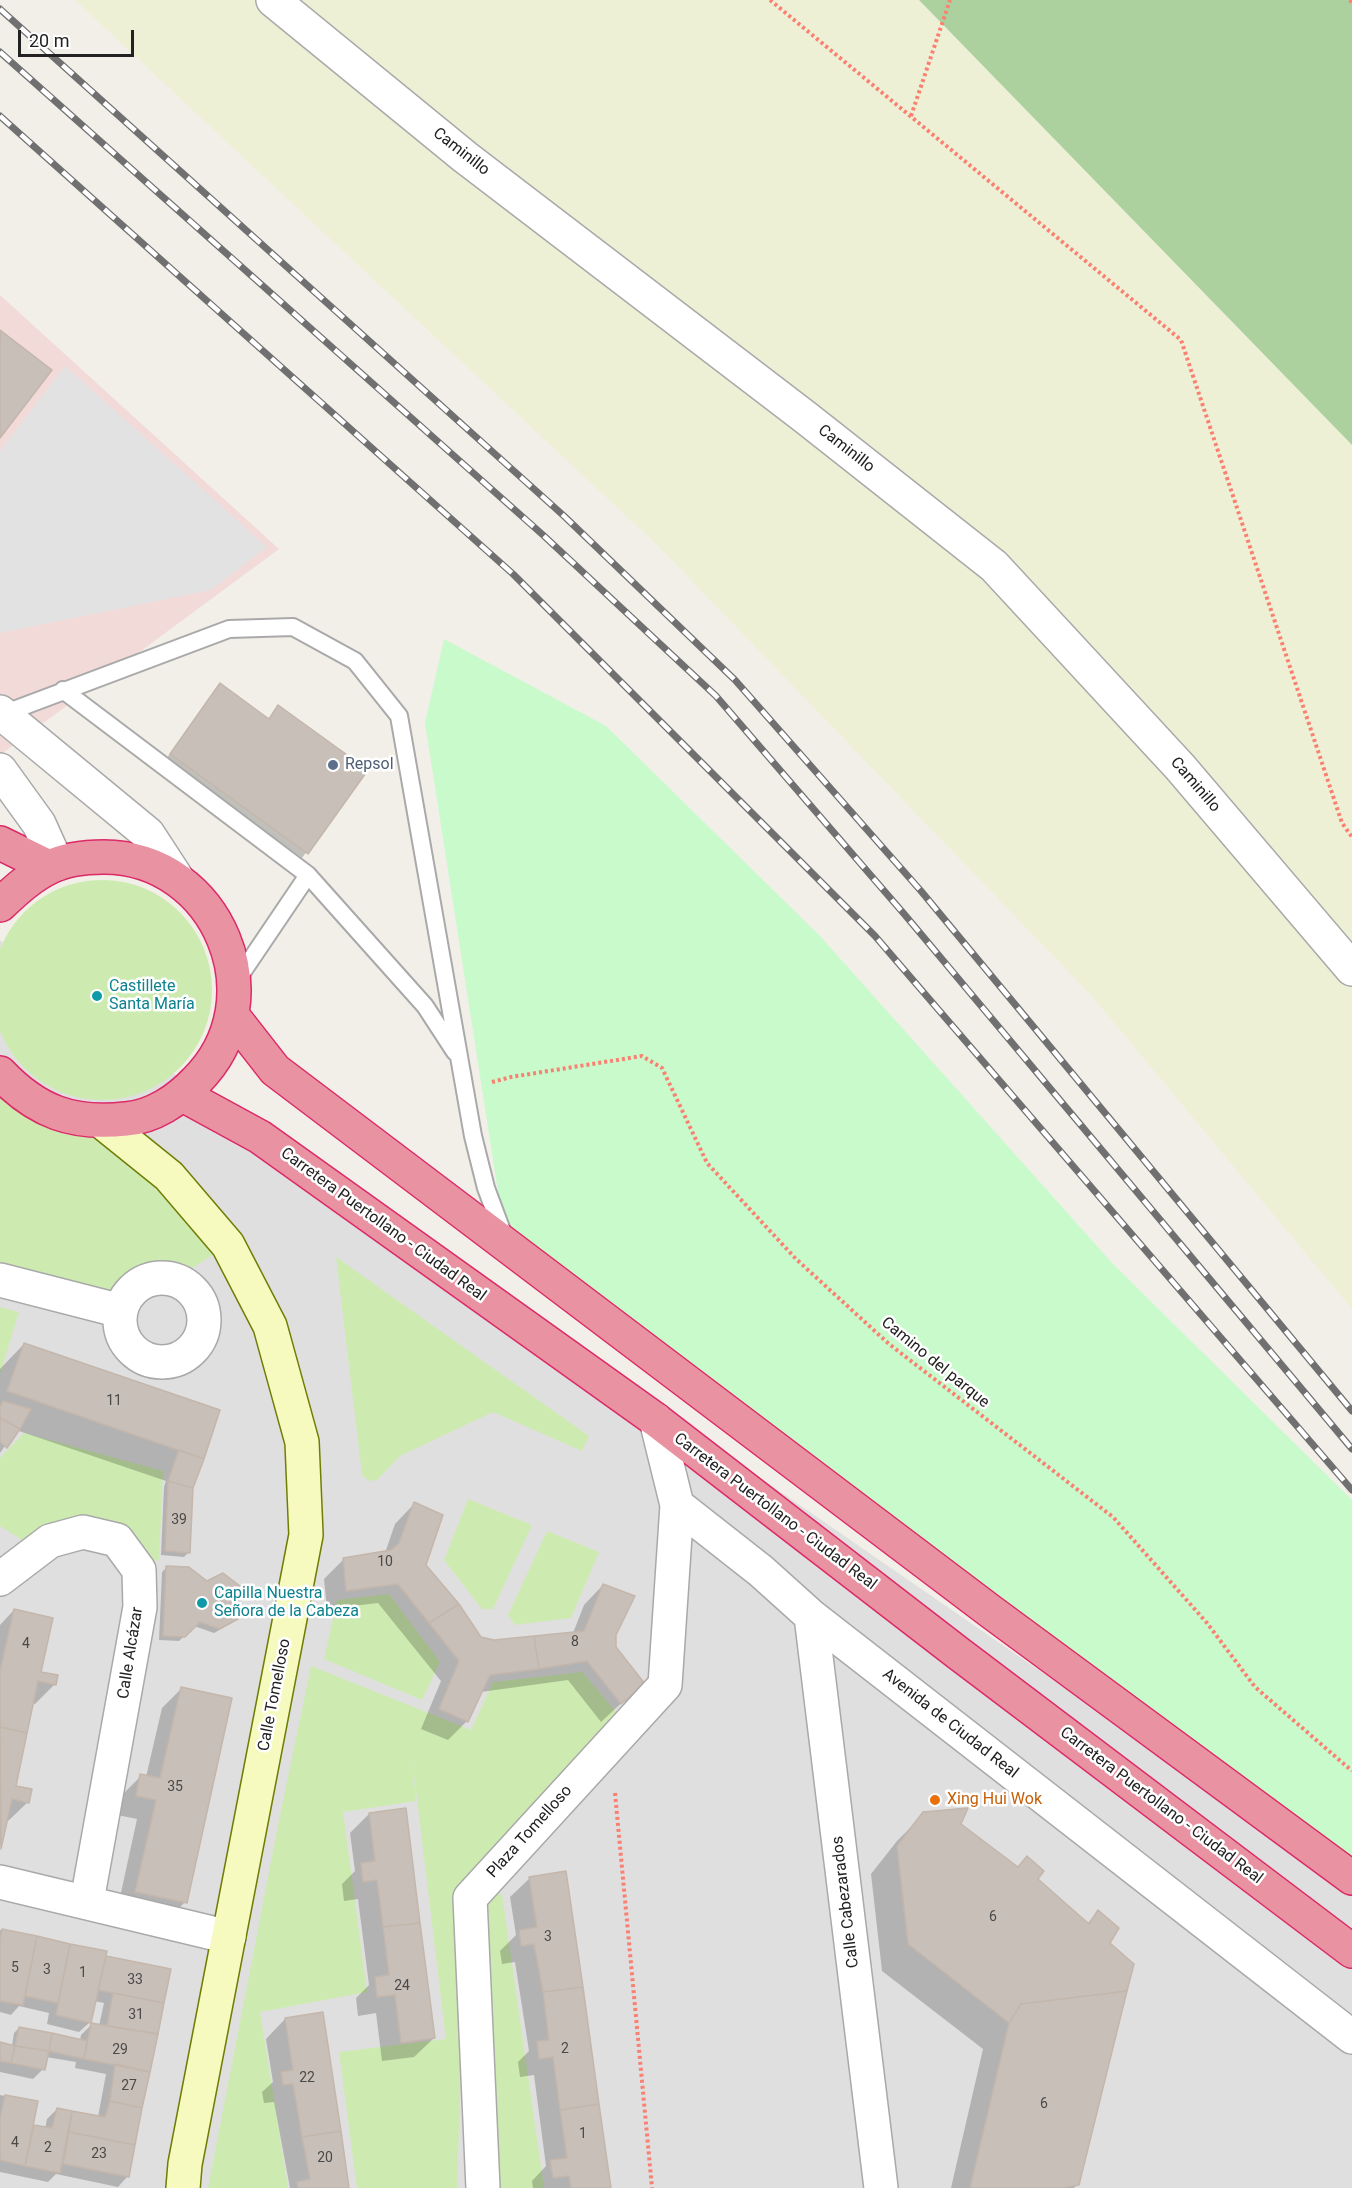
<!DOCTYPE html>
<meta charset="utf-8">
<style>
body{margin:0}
#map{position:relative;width:1352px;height:2188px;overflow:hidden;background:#f2efe9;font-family:Roboto,sans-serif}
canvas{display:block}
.scale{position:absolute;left:18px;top:30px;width:116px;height:27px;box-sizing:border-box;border:3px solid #222;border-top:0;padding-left:8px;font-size:18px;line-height:21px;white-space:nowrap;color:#222;-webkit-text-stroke:4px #fff;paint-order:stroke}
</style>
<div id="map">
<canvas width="1352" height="2188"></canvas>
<div class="scale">20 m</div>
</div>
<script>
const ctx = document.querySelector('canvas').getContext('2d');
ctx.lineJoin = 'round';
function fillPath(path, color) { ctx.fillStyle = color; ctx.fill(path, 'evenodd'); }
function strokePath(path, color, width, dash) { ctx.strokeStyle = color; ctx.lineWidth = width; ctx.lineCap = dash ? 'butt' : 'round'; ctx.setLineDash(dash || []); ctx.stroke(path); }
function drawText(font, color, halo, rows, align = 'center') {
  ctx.font = font + ' Roboto,sans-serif'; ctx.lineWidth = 5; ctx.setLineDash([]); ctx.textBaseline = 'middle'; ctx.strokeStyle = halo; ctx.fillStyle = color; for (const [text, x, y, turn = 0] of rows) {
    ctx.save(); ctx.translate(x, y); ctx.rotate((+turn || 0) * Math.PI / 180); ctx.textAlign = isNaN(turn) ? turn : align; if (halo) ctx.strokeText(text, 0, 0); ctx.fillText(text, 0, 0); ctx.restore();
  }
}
fillPath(new Path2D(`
 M0,940l95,79 1257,867v302h-1352z`), '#e0dfdf');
fillPath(new Path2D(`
 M0,295l279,254 -279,206z`), '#f2dad9');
fillPath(new Path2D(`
 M75,0h844l433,445v864l-262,-315 -434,-450z`), '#eef0d5');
fillPath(new Path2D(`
 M-8 990a110 110 0 1 1 220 0a110 110 0 1 1-220 0Z
 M0,1073l72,45 156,127 -53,34c-23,-3 -40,3 -52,24l-123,-23z
 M336,1257l253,179 -7,15 -89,-39 -93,44 -23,24 -8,1 -7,-6z
 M0,1307l19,5 -19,62z
 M24,1433l139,38 -4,88 -20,11 -22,-30 -79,10 -38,-24v-68z
 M468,1499l64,26 -39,84h-11l-38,-49z
 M547,1531l52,21 -28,66 -56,7 -7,-10z
 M389,1594l51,68 -18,38 -98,-41 13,-59z
 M311,1666l160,64 22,-48 89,-10 35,41 -147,185 32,-4 42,294h-61l-21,-150 -5,150h-100l-18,-136 107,-13 -34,-281 4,43 -73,11 24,180 -107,20 28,176h-80l71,-368z`), '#cdebb0');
fillPath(new Path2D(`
 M919,0h433v445z`), '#add19e');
fillPath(new Path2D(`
 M444,639l162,87 214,210 293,328 239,236v361l-846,-618 -81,-520z`), '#c8facc');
fillPath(new Path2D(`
 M65,366l202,181 -56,43 -211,43v-182z`), '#e2e2e2');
fillPath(new Path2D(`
 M216,690l52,30 98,50 -64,88 -136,-99z
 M24,1344l195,67 -28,77 -2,64 -5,5 -23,-2 3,-68 2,-6 -150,-51 -16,23v-84z
 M414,1504l10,62 57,72 13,3 79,-8 11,-28 19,-20 12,50 -1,13 29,35 -42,39 -33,-42 -87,12 -14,29 -19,19 -27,-11 20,-48 -63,-78 -51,6 -3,-30 20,-20 41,-6 10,-29z
 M167,1567l70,51 -5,5 -18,10 -20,-7 -15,15 -20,-1 3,-68z
 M14,1610l25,63 16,11 -20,20 -3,-1 -18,84 14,15 -20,19h-2l-6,26v-222z
 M181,1689l4,213 -19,20 -49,-11 20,-92 -20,-4 5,-20 19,-19 5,1 16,-69z
 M369,1814l65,224 -20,19 -32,4 -6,-48 -18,3 -2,-18 13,-13 -11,-86 -14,2 -2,-17 13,-13 -5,-38z
 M924,1814l35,11 58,43 10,-10 9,22 51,44 11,-12 10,31 -30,241 -4,4h-123l32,-139 -101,-78 -11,-97 26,-33z
 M530,1878l79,310h-76l-1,-7 14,-15 -12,-91 -14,2 -2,-15 11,-11 -14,-89 -13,2 -2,-13 16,-16 -6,-38z
 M0,1930l105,22 -1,6 66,12 -43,207 -9,10 -62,-13 -8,8 -48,-10v-77l37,7 -5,25 13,2 2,-10 10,-10 41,8 8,-43 -31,-6 1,-6 -30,-5 -3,12 -10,10 -33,-7v-29l12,3 2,-13 5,-5 61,13 1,-6 10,-10 8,1 5,-23 -10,-2 -5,22 -10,9 -32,-8 2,-11 -30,-7 -8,9 -11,-3z
 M285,2019l62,169h-57l-16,-86 -10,1 -2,-11 11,-10 -7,-43z`), '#0003');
const building = new Path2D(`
 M0,330l52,40 -52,68z
 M220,683l49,36 9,-14 90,65 -60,84 -138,-100z
 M24,1343l196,67 -16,49 -197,-68z
 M3,1401l28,8 -11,20 -20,-11v-11z
 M0,1418l20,11 -13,19 -7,-6z
 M179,1450l25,9 -11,29 -25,-7z
 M168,1481l25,7 -3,65 -25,-2z
 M414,1502l29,13 -17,50 33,39 -30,19 -31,-39 -52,7 -3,-33 48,-8 8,-7z
 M166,1566l23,1 18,14 16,-8 17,13 -2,33 -19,10 -19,-7 -15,15 -22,-1z
 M603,1584l32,12 -19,39v12l29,37 -24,20 -34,-43 -48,8 -5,-33 50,-5z
 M459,1604l22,33 13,3 40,-4 5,33 -49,6 -22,47 -29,-13 20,-48 -30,-38z
 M14,1609l39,9 -12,54 17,3 -2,10 -18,-4 -11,52 -27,-6v-56z
 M181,1687l51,11 -45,205 -52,-11 21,-92 -20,-4 4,-22 20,4z
 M0,1727l27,6 -11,53 16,3 -3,14 -17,-4 -11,50z
 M406,1808l14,115 -37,4 -6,-47 -14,2 -2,-19 14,-2 -6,-48z
 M968,1808l-7,16 57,43 9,-11 17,15 -6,8 51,45 9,-14 21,18 -9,15 24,21 -7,27 -106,13 -12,19 -101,-79 -11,-98 26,-34z
 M566,1871l17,116 -40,5 -9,-48 -13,2 -2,-16 18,-3 -8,-50z
 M420,1923l15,115 -34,5 -6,-48 -18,2 -2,-20 14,-2 -6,-48z
 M2,1929l35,7 -14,69 -23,-4v-62z
 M37,1936l33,8 -12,59 -33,-7z
 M70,1944l37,7 -16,72 -35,-8z
 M106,1956l65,13 -7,34 -66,-13z
 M583,1987l16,117 -39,6 -7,-53 -14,2 -2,-18 12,-1 -6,-48z
 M1127,1991l-48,194 -16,3h-93l39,-165 12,-19z
 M113,1993l51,10 -6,31 -51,-8z
 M323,2012l18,119 -39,6 -9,-53 -10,1 -2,-13 12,-2 -8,-52z
 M91,2023l67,11 -8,38 -66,-13z
 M19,2027l33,6 -3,18 -34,-5z
 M52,2033l35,8 -3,18 -35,-8z
 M0,2042l15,4 -4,17 -11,-2z
 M15,2046l34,5 -4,19 -34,-7z
 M115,2064l35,8 -8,36 -32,-7z
 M5,2095l33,6 -13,65 -25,-6v-42z
 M110,2101l32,7 -7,37 -66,-13 3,-21 33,6z
 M599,2104l12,84h-40l-2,-12 -16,2 -3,-18 17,-2 -7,-48z
 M57,2108l15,3 -12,62 -35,-7 9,-41 18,3z
 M341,2131l8,57h-51l-1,-6 13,-3 -8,-42z
 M69,2132l66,13 -6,32 -66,-13z`);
fillPath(building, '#c7bfb8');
strokePath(building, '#c4b6ab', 1.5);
const lane = new Path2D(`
 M63,690l245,185 117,131 30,46
 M3,714l226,-85 64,-2 62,34 44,55 74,420 13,52 18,48
 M235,983l73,-108`);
const street = new Path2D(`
 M273,0l192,157 340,260 189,149 186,201 172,202
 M0,712l148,122 30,46
 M0,770l39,54 18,40
 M120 1320a42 42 0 1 1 84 0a42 42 0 1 1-84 0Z
 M0,1280l121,31
 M656,1420l21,85 84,66 50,45 541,421
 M0,1579l50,-38 33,-9 34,8 22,30 1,37 -53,294
 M811,1616l70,572
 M0,1882l229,55
 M483,2188l-13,-290 195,-213 12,-180`);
const secondary = new Path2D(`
 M102,1122l67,54 59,69 42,81 32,116 4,93 -121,629 -2,24`);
const highway = new Path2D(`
 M0,843l49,24
 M0,905c16,-15 31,-29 50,-38 16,-8 36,-10 54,-10 114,0 174,143 92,224 -18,19 -43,36 -70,38 -53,6 -89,-7 -126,-46
 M232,1015l43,55 715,541 362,267
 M183,1095l77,42 396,283 302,233 394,298`);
strokePath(lane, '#a9a9a9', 20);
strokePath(street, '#a9a9a9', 36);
strokePath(secondary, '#707d05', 36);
strokePath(highway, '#dc2a67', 36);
strokePath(new Path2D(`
 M770,0l411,340 161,483 10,14
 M1350,0l2,3
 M911,116l39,-116
 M492,1082l19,-5 131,-21 20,12 45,95 89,96 93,85 224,173 94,106 48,64 97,84
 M615,1793l37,395`), '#fa8072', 4, [3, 3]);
strokePath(lane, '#fff', 16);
strokePath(street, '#fff', 33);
strokePath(secondary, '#f7fabf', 33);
strokePath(highway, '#e892a2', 33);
const rail = new Path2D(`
 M0,9l564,507 171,164 186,211 431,520
 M0,52l543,483 173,161 189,219 447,534
 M0,116l513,458 362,362 477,554`);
strokePath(rail, '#707070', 7);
strokePath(rail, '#fff', 4.5, [14]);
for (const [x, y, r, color] of [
 [333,765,6,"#5c6f8a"],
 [97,996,6,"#0f9aa8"],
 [202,1603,6,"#0f9aa8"],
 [935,1800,6,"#e8710a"]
]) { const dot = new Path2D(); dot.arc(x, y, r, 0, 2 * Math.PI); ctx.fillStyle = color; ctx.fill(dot); strokePath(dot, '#fff', 2); }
drawText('14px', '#4b4948', null, [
 ["11",114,1401],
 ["39",179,1520],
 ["10",385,1562],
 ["8",575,1642],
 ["4",26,1644],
 ["35",175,1787],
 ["6",993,1917],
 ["3",548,1937],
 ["5",15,1968],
 ["3",47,1970],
 ["1",83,1973],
 ["33",135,1980],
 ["24",402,1986],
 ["31",136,2015],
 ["2",565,2049],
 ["29",120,2050],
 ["22",307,2078],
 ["27",129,2086],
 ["6",1044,2104],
 ["1",583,2134],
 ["4",15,2143],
 ["2",48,2148],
 ["23",99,2154],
 ["20",325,2158]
]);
drawText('16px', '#222', '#fff', [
 ["Caminillo",461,152,38],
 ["Caminillo",846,449,38],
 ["Caminillo",1195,785,49],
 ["Carretera Puertollano - Ciudad Real",383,1225,36],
 ["Camino del parque",935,1363,39],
 ["Carretera Puertollano - Ciudad Real",775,1512,37],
 ["Calle Alcázar",131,1653,-81],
 ["Calle Tomelloso",275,1695,-79],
 ["Avenida de Ciudad Real",950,1724,38],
 ["Carretera Puertollano - Ciudad Real",1161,1806,37],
 ["Plaza Tomelloso",530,1832,-48],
 ["Calle Cabezarados",846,1902,-97]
]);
drawText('16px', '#4e5e75', '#fff', [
 ["Repsol",345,765]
], 'left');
drawText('16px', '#0d838f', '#fff', [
 ["Castillete",109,987],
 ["Santa María",109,1005],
 ["Capilla Nuestra",214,1594],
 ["Señora de la Cabeza",214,1612]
], 'left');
drawText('16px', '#c56008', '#fff', [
 ["Xing Hui Wok",947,1800]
], 'left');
</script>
